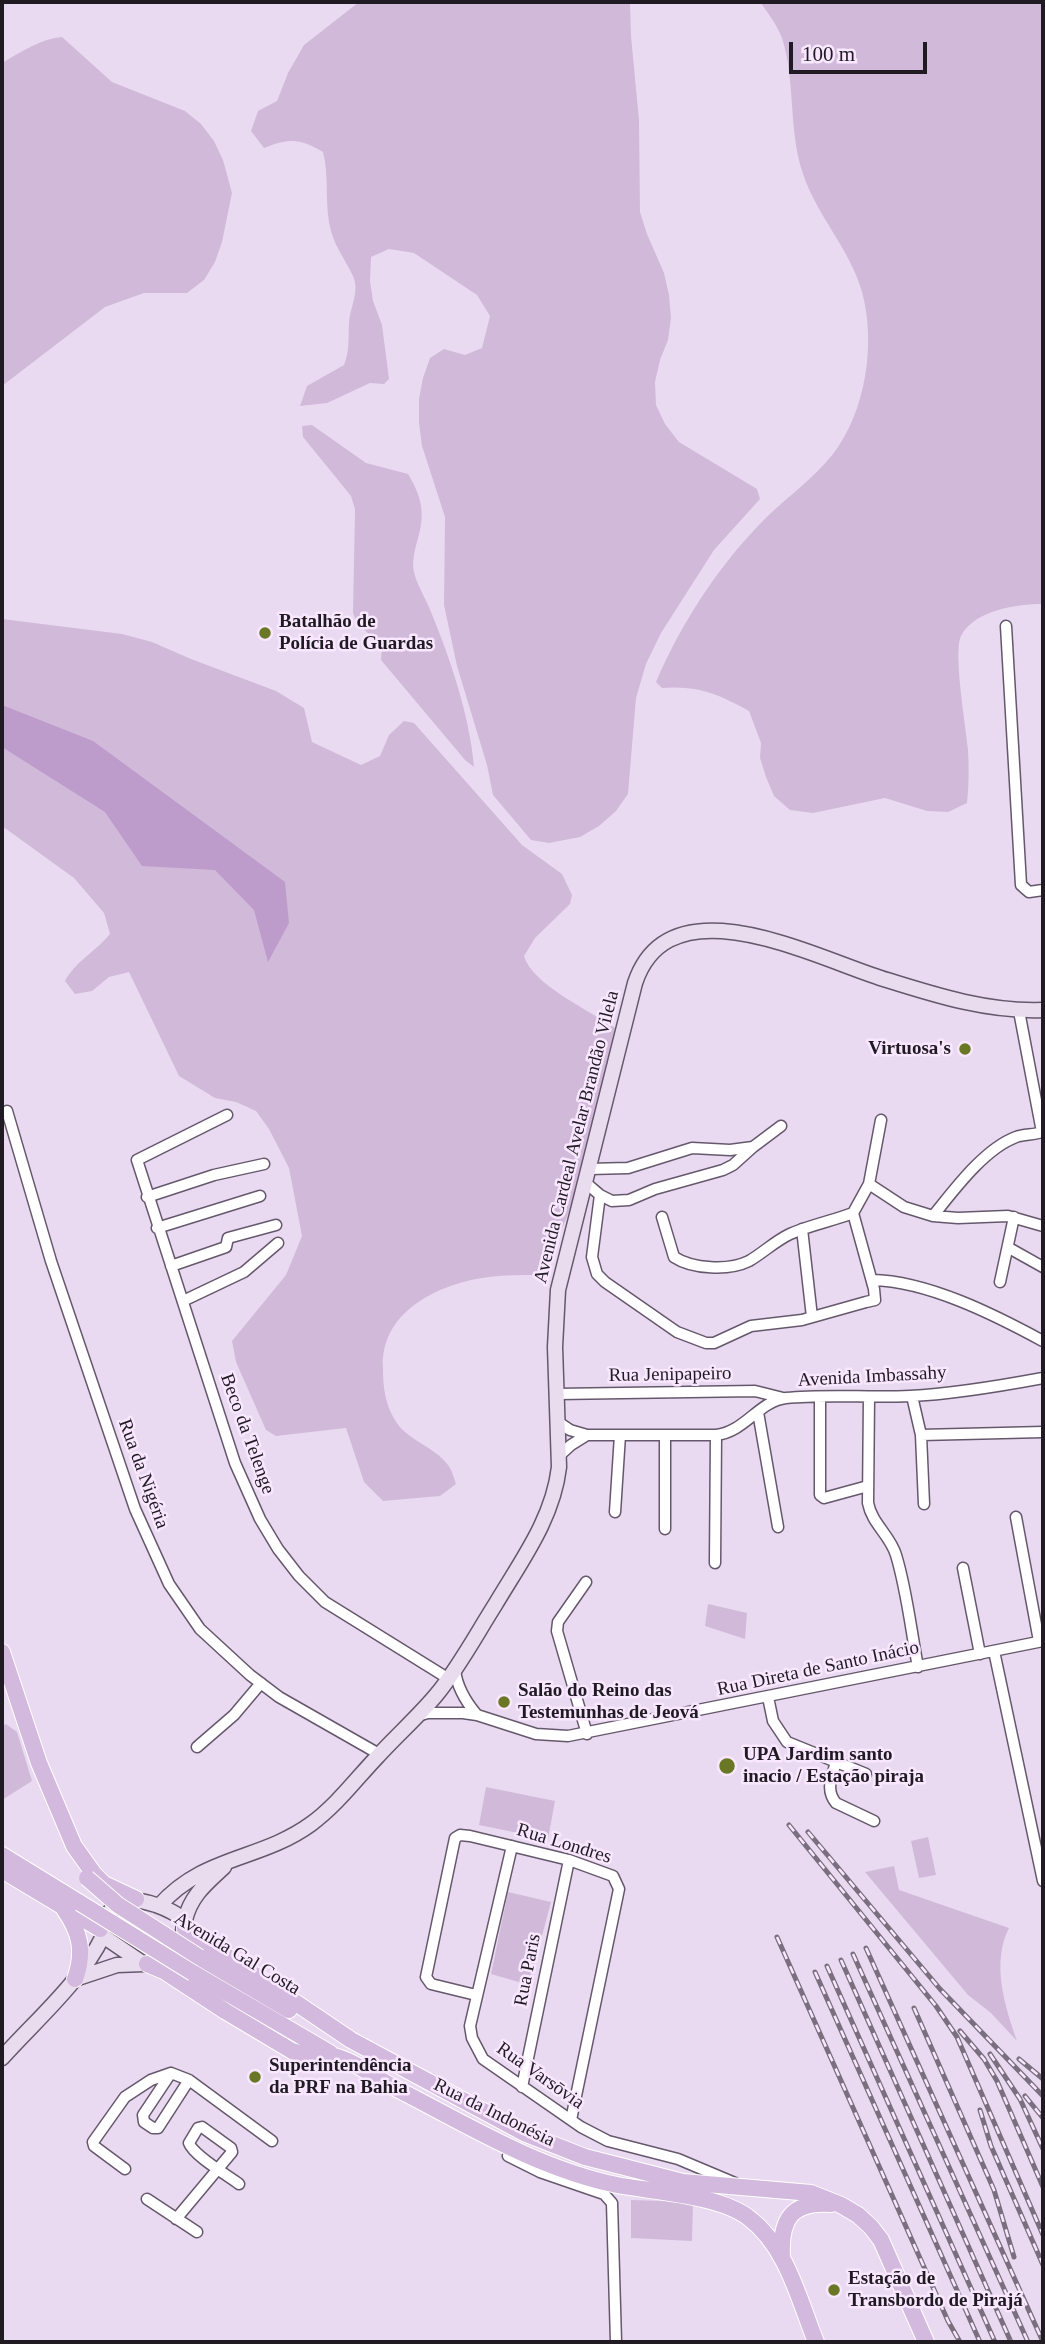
<!DOCTYPE html>
<meta charset="utf-8">
<style>
body{margin:0}
#map{position:relative;width:1045px;height:2344px;overflow:hidden;background:#eadaf1;font-family:Georgia,serif}
canvas{display:block}
.frame{position:absolute;inset:0;border:4px solid #201a22;pointer-events:none}
.scale{position:absolute;left:789px;top:42px;width:138px;height:32px;box-sizing:border-box;border:4px solid #201a22;border-top:0;padding-left:9px;font-size:21px;line-height:24px;white-space:nowrap;color:#201a22;-webkit-text-stroke:5px #f8e7ff;paint-order:stroke}
</style>
<div id="map">
<canvas width="1045" height="2344"></canvas>
<div class="frame"></div>
<div class="scale">100 m</div>
</div>
<script>
const ctx = document.querySelector('canvas').getContext('2d');
ctx.lineJoin = 'round';
function fillPath(path, color) { ctx.fillStyle = color; ctx.fill(path, 'evenodd'); }
function strokePath(path, color, width, dash) { ctx.strokeStyle = color; ctx.lineWidth = width; ctx.lineCap = dash ? 'butt' : 'round'; ctx.setLineDash(dash || []); ctx.stroke(path); }
function drawText(font, color, halo, rows, align = 'center') {
  ctx.font = font + ' Georgia,serif'; ctx.lineWidth = 5; ctx.setLineDash([]); ctx.textBaseline = 'middle'; ctx.strokeStyle = halo; ctx.fillStyle = color; for (const [text, x, y, turn = 0] of rows) {
    ctx.save(); ctx.translate(x, y); ctx.rotate((+turn || 0) * Math.PI / 180); ctx.textAlign = isNaN(turn) ? turn : align; if (halo) ctx.strokeText(text, 0, 0); ctx.fillText(text, 0, 0); ctx.restore();
  }
}
fillPath(new Path2D(`
 M359,2h271l1,34 8,84 1,92 7,22 17,39 5,22 2,23 -3,22 -8,20 -5,22 1,23 9,19 14,18 78,47 3,10 -46,51 -53,83 -15,31 -10,34 -8,96 -12,17 -17,15 -19,11 -31,6 -18,-3 -38,-45 -6,-30 -30,-99 -13,-61 1,-88 -23,-71 -3,-23v-24l4,-21 7,-20 14,-9 21,6 17,-7 8,-32 -13,-21 -63,-42 -25,-4 -18,8 -1,24 3,20 9,24 7,54 -5,5 -14,-1 -43,20 -27,3 7,-20 37,-21c6,-16 4,-25 5,-42 1,-16 11,-31 4,-47 -10,-21 -20,-31 -24,-54 -4,-24 0,-47 -6,-70 -23,-14 -34,-14 -59,-4l-13,-17 7,-20 19,-10 11,-28 16,-28z
 M760,2h283v602c-25,0 -69,6 -82,32 -8,16 5,91 7,113 1,19 1,36 -1,54l-19,9 -21,-1 -42,-13 -72,15 -23,-3 -16,-14 -8,-19 -6,-19 1,-15 -12,-32c-30,-17 -52,-26 -87,-23l-6,-6c24,-56 59,-111 101,-155 24,-26 54,-45 76,-73 33,-43 43,-111 29,-162 -12,-43 -45,-76 -59,-118 -15,-44 -7,-92 -21,-136 -5,-13 -14,-25 -22,-36z
 M62,37l50,45 73,29 16,13 13,17 9,19 9,33 -10,49 -7,20 -11,18 -17,13h-43l-39,14 -103,79v-323c19,-11 38,-24 60,-26z
 M312,425l54,38 42,11c11,18 17,35 12,56 -3,14 -9,28 -6,42 3,13 12,27 17,40 19,46 39,105 43,155l-9,-7 -84,-100 1,-14 -25,-23 -4,-10 2,-104 -4,-13 -48,-59 -1,-11z
 M2,619l120,15 30,8 39,17 85,32 28,17 8,34 49,23 19,-9 9,-21 15,-14 10,2 108,122 40,29 10,21 -2,9 -35,34 -11,18c8,29 69,56 94,74 -20,78 -36,177 -80,245 -16,0 -33,0 -49,2 -49,6 -109,34 -106,91 0,19 2,36 12,52 11,20 39,26 53,45 4,5 6,13 8,19l-16,12 -57,5 -19,-19 -18,-54 -70,8 -10,-6 -30,-68 -4,-21 54,-66 16,-39 -13,-68 -20,-39 -13,-18 -20,-9 -21,-4 -36,-22 -50,-104 -20,5 -17,14 -17,3 -10,-13c11,-20 30,-29 45,-47l-6,-21 -30,-35 -72,-52z
 M708,1604l39,9 -2,26 -40,-13z
 M6,1724l11,8 15,49 -30,19v-74z
 M486,1787l69,14 -7,38 -69,-14z
 M928,1837l8,38 -17,3 -8,-37z
 M894,1866l5,24 110,38c-18,35 -4,79 8,113l-26,-28 -23,-18 -103,-123z
 M508,1892l43,10 -22,83 -38,-11z
 M631,2200l62,2 -1,39 -61,-3z`), '#d1b9da');
fillPath(new Path2D(`
 M2,705l91,36 192,141 4,41 -21,39 -14,-52 -39,-40 -73,-4 -37,-54 -103,-65z`), '#bd9bca');
const minor = new Path2D(`
 M1006,626l15,259 8,7 14,-2
 M7,1111l44,150 84,248 34,75 31,45 50,46 29,22 100,57
 M227,1115l-90,45 98,303 25,56 18,30 21,27 26,26 124,77
 M589,1169l39,-1 64,-20 38,2 23,-3 28,-21
 M586,1183l14,12 12,6 17,-1 26,-11 68,-19 10,-5 20,-18
 M869,1184l35,23 29,9 25,2 50,-2 35,10
 M600,1195l-8,62 5,17 8,8 72,50 29,11h8l37,-17 51,-6 64,-18 9,-2 -1,-11 -21,-76 16,-29 12,-64
 M147,1197l67,-22 50,-11
 M933,1216c21,-26 51,-67 83,-79 8,-3 18,-2 26,-5l-23,-121
 M662,1217l12,40c18,12 55,14 75,4 14,-8 26,-20 41,-27 20,-9 42,-13 63,-21
 M157,1228l103,-32
 M802,1229l10,88
 M1009,1248l34,19
 M171,1266l55,-19 2,-9 48,-13
 M872,1280c56,1 123,35 171,61
 M1000,1282l14,-65
 M183,1301l61,-29 34,-29
 M557,1394l198,-3 28,7
 M912,1396l9,39 3,69
 M869,1397l-1,106c4,21 22,32 28,52 11,36 15,76 22,112
 M820,1398v97l4,3 44,-12
 M758,1412l20,115
 M558,1422l12,8 17,5h129c29,-3 43,-34 70,-37 40,-4 83,0 124,-2 44,-2 90,-10 133,-18
 M921,1435l122,-3
 M560,1455l11,-10 16,-10
 M615,1512l5,-77
 M1016,1517l23,124
 M665,1529v-93
 M715,1563l1,-128
 M963,1568l17,86
 M586,1582l-28,40 -1,9 30,103
 M994,1651l49,230
 M455,1670c2,18 11,32 22,45
 M768,1697l5,24 14,21 79,32
 M417,1716l11,-3h35l14,2 59,19 32,2 475,-95
 M197,1747l37,-32 27,-32
 M836,1762c-4,15 -11,28 0,41l38,18
 M512,1846l-42,180 2,12 11,21 98,68 27,14 70,18 57,24
 M476,1995l-45,-11 -5,-7 29,-139 5,-3 10,1 99,24 44,16 6,13 -48,231
 M171,2073l-28,42 1,7 9,6h5l31,-48
 M522,2087l47,-227
 M508,2156l32,16 64,22 8,9 4,139
 M125,2169l-31,-23 -1,-4 32,-45 26,-17 20,-7 18,7 83,61
 M147,2199l50,33
 M176,2219l56,-67 -1,-4 -29,-21 -4,1 -9,15c4,12 38,32 50,41`);
const secondary = new Path2D(`
 M159,1906c45,-51 101,-45 152,-82 26,-19 45,-45 67,-68 19,-21 41,-40 59,-62 22,-27 39,-59 58,-89 26,-44 58,-86 64,-138l-4,-120 3,-57 77,-307c35,-105 184,-23 252,-3 51,16 102,32 156,30
 M182,1936c2,-6 1,-10 3,-16 6,-25 22,-37 39,-53
 M156,1961l-12,3 -41,-28 -3,-7c14,-30 24,-34 56,-24 11,4 21,8 28,16
 M75,1979l42,-14 27,-1
 M2,2058c34,-38 78,-75 101,-122`);
const primary = new Path2D(`
 M2,1652l37,111 35,83 20,28 10,10 32,15
 M2,1855l78,48
 M2,1870l98,59
 M64,1909c16,23 21,42 11,70
 M185,1928l166,112 173,93 61,24 98,25 128,11 30,12 17,10 13,12 10,13 45,102
 M199,1957l90,53
 M147,1964l17,7 61,40 67,40c10,4 16,1 26,2 10,1 21,4 30,8 18,8 34,21 51,29 70,36 140,79 218,95 37,7 103,10 132,33 38,29 50,82 67,124
 M193,1973l137,80
 M782,2257c-2,-37 9,-56 49,-53`);
strokePath(minor, '#66586c', 13);
strokePath(secondary, '#66586c', 17);
strokePath(primary, '#fff', 18);
strokePath(minor, '#fff', 10);
strokePath(secondary, '#e9dcee', 14);
strokePath(primary, '#d3b9dd', 16);
const rail = new Path2D(`
 M789,1825l147,181 21,31 86,198
 M808,1832l132,157 103,107
 M777,1937l171,384 12,21
 M866,1948l177,394
 M853,1954l175,388
 M841,1960l170,382
 M827,1966l168,376
 M815,1972l165,370
 M914,2008l80,182 20,67
 M960,2031l24,28 13,22 46,106
 M990,2054l30,45 23,50
 M1019,2059l24,20
 M1025,2096l18,22
 M980,2110l11,36 52,119`);
strokePath(rail, '#796f7e', 5);
strokePath(rail, '#f8e7ff', 2.5, [8]);
const primaryBridge = new Path2D(`
 M87,1878l31,27 81,52
 M80,1903l113,70`);
strokePath(primaryBridge, '#fff', 18, []);
strokePath(primaryBridge, '#d3b9dd', 16);
for (const [x, y, r, color] of [
 [265,633,7,"#6a7825"],
 [965,1049,7,"#6a7825"],
 [504,1702,7,"#6a7825"],
 [727,1766,9,"#6a7825"],
 [255,2077,7,"#6a7825"],
 [834,2290,7,"#6a7825"]
]) { const dot = new Path2D(); dot.arc(x, y, r, 0, 2 * Math.PI); ctx.fillStyle = color; ctx.fill(dot); strokePath(dot, '#f8e7ff', 2.5); }
drawText('bold 19px', '#201a22', '#f8e7ff', [
 ["Batalhão de",279,622],
 ["Polícia de Guardas",279,644],
 ["Virtuosa's",951,1049,"right"],
 ["Salão do Reino das",518,1691],
 ["Testemunhas de Jeová",518,1713],
 ["UPA Jardim santo",743,1755],
 ["inacio / Estação piraja",743,1777],
 ["Superintendência",269,2066],
 ["da PRF na Bahia",269,2088],
 ["Estação de",848,2279],
 ["Transbordo de Pirajá",848,2301]
], 'left');
drawText('19px', '#201a22', '#f8e7ff', [
 ["Avenida Cardeal Avelar Brandão Vilela",577,1137,-76],
 ["Rua Jenipapeiro",670,1375,-1],
 ["Avenida Imbassahy",872,1377,-3],
 ["Beco da Telenge",247,1434,70],
 ["Rua da Nigéria",143,1474,70],
 ["Rua Direta de Santo Inácio",818,1669,-12],
 ["Rua Londres",564,1844,17],
 ["Avenida Gal Costa",237,1954,31],
 ["Rua Paris",528,1970,-79],
 ["Rua Varsōvia",540,2076,35],
 ["Rua da Indonésia",494,2113,26]
]);
</script>
